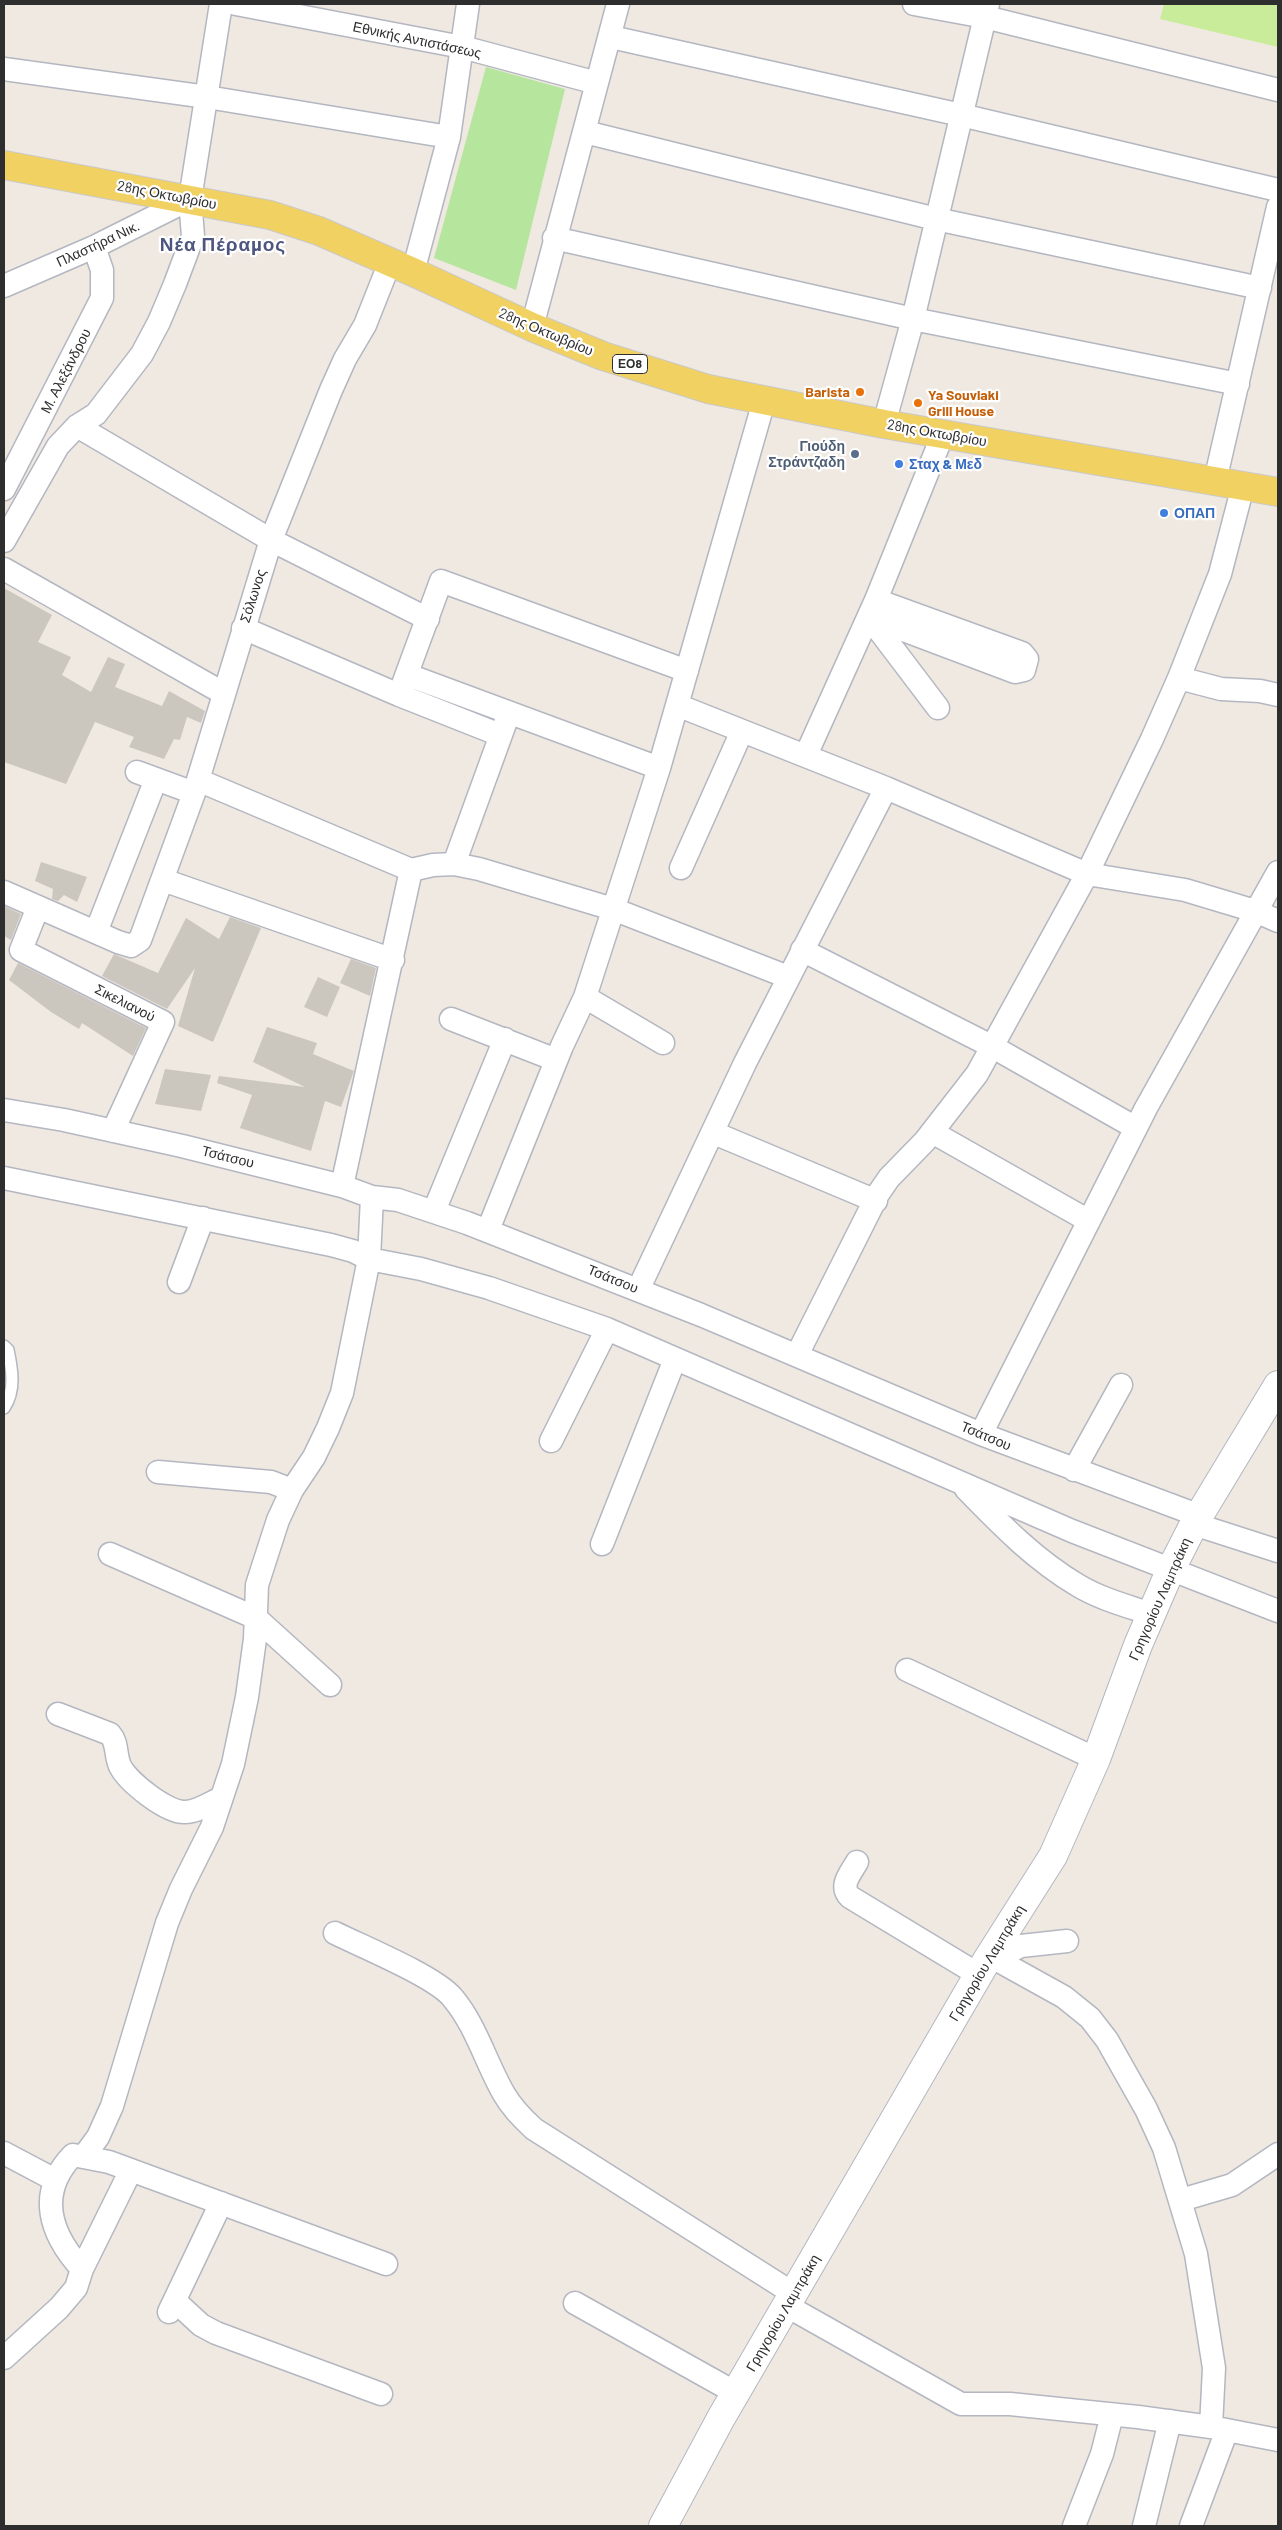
<!DOCTYPE html>
<meta charset="utf-8">
<style>
body{margin:0}
#map{position:relative;width:1282px;height:2530px;overflow:hidden;background:#efe9e1;font-family:Barlow,sans-serif}
canvas{display:block}
.frame{position:absolute;inset:0;border:5px solid #2e2e2e;pointer-events:none}
</style>
<div id="map">
<canvas width="1282" height="2530"></canvas>
<div class="frame"></div>
</div>
<script>
const ctx = document.querySelector('canvas').getContext('2d');
ctx.lineJoin = 'round';
function fillPath(path, color) { ctx.fillStyle = color; ctx.fill(path, 'evenodd'); }
function strokePath(path, color, width, dash) { ctx.strokeStyle = color; ctx.lineWidth = width; ctx.lineCap = dash ? 'butt' : 'round'; ctx.setLineDash(dash || []); ctx.stroke(path); }
function drawText(font, color, halo, rows, align = 'center') {
  ctx.font = font + ' Barlow,sans-serif'; ctx.lineWidth = 4.5; ctx.setLineDash([]); ctx.textBaseline = 'middle'; ctx.strokeStyle = halo; ctx.fillStyle = color; for (const [text, x, y, turn = 0] of rows) {
    ctx.save(); ctx.translate(x, y); ctx.rotate((+turn || 0) * Math.PI / 180); ctx.textAlign = isNaN(turn) ? turn : align; if (halo) ctx.strokeText(text, 0, 0); ctx.fillText(text, 0, 0); ctx.restore();
  }
}
fillPath(new Path2D(`
 M486,67l79,22 -49,201 -82,-32z`), '#b6e59e');
fillPath(new Path2D(`
 M1164,4h114v43l-118,-28z`), '#c9ec9a');
fillPath(new Path2D(`
 M4,588l48,27 -14,27 33,15 -9,18 29,17 17,-35 17,7 -10,23 47,19 7,-15 36,20 -4,12 -14,-6 -7,23 -6,-1 -10,20 -35,-12 5,-10 -39,-15 -29,62 -62,-22z
 M41,862l46,15 -10,25 -13,-7 -6,6 -6,-2 1,-10 -18,-8z
 M4,906l17,8 -10,26 -7,-4z
 M230,917l31,11 -48,114 -35,-16 17,-58 -28,41 -65,-33 12,-22 44,19 28,-55 33,21z
 M351,959l25,9 -6,28 -30,-13z
 M18,963l128,65 -13,28 -51,-33 -3,6 -28,-17 -42,-32z
 M318,977l22,10 -13,30 -23,-10z
 M267,1027l50,16 -4,11 41,17 -13,36 -16,-6 -14,50 -71,-23 12,-33 -35,-12 2,-7 86,11 -52,-25z
 M165,1069l46,6 -10,36 -46,-7z`), '#cbc7bf');
const lane = new Path2D(`
 M4,1346l4,4c4,19 8,40 -4,58`);
const street = new Path2D(`
 M236,4l226,43 135,36
 M914,4l71,13 293,73
 M611,37l350,78 317,75
 M4,69l203,28 242,40
 M585,132l351,87 324,69
 M554,238l359,81 325,65
 M413,272l36,-135 19,-133
 M4,286l90,-39 96,-48
 M532,327l86,-323
 M884,424l29,-105 75,-315
 M77,426l194,114 157,79
 M1215,481l63,-274
 M4,489l98,-191v-28l-8,-23
 M4,541l54,-95 19,-20 19,-12 46,-60 17,-32 16,-38 18,-48 -3,-37 31,-195
 M4,569l219,124
 M869,617l146,55 9,-2 3,-11 -5,-6 -146,-53
 M869,617l69,91
 M243,628l156,67 101,40
 M408,675l251,93
 M1179,678l42,11 39,2 18,4
 M399,695l42,-114 246,90
 M677,705l209,83 201,86 98,16 70,21 23,10
 M806,755l70,-155 67,-166
 M137,772l57,21
 M198,780l213,90 22,-5 21,-1 25,5 134,40 175,68
 M454,864l52,-143
 M681,868l61,-137
 M163,880l230,80
 M4,892l114,50 13,4 9,-6 54,-147 77,-253 60,-150 14,-31 20,-34 25,-63
 M38,907l-17,43 142,72 -50,109
 M96,932l60,-153
 M802,950l191,97 143,81
 M585,997l78,46
 M451,1019l105,41
 M4,1110l60,10 118,26 160,40 30,11 26,3 69,23 234,92 280,119 219,82
 M932,1132l157,89
 M714,1133l162,68
 M4,1178l327,67 22,6 16,8 52,10 68,19 118,41 465,202 206,80
 M342,1186l69,-316
 M434,1211l71,-172
 M488,1230l74,-184 23,-49 74,-229 105,-367
 M179,1282l24,-64
 M638,1290l107,-227 141,-275
 M797,1355l81,-161 11,-16 36,-37 52,-67 110,-200 65,-135 27,-61 41,-104 23,-88
 M981,1434l165,-326 132,-236
 M551,1441l56,-112
 M1074,1470l47,-85
 M158,1472l113,10 21,8
 M966,1489c35,36 69,71 113,97 22,13 48,20 72,28
 M1194,1524l84,27
 M602,1544l73,-185
 M110,1554l146,64 74,67
 M907,1670l189,89
 M58,1714l52,20c8,9 5,21 10,32 8,16 47,47 65,46 12,0 25,-9 36,-14
 M857,1862c-7,12 -18,24 -7,35l129,78
 M335,1933c28,14 99,43 117,64 24,28 34,66 52,97 8,14 19,25 30,35l260,165
 M990,1956l74,41 26,21 17,22 39,69 18,39 32,106 18,114 -3,59
 M995,1959l26,-13 46,-5
 M4,2153l51,27
 M84,2156l14,-19 14,-31 55,-183 14,-34 31,-62 21,-63 14,-67 8,-58 2,-54 21,-65 14,-30 22,-33 14,-29 14,-35 27,-134 3,-62
 M1181,2200l51,-15 46,-31
 M82,2269c-32,-35 -46,-76 -9,-114l36,7 277,102
 M175,2301l26,24 15,8 165,61
 M575,2303l161,90
 M787,2306l174,98h49l128,13 73,10 67,13
 M169,2312l52,-109
 M4,2358l55,-50 17,-20 6,-19 49,-99
 M1074,2526l28,-72 10,-39
 M1144,2526l26,-105
 M1191,2526l36,-96`);
const secondary = new Path2D(`
 M663,2526l58,-108 266,-458 66,-104 43,-97 42,-114 32,-74 24,-47 84,-139`);
const primary = new Path2D(`
 M4,165l266,50 49,16 94,41 119,55 71,29 105,33 176,35 394,68`);
strokePath(lane, '#b4b7c1', 14);
strokePath(street, '#b4b7c1', 25);
strokePath(secondary, '#b4b7c1', 30);
strokePath(primary, '#c9c9c9', 30);
strokePath(lane, '#fff', 11);
strokePath(street, '#fff', 22);
strokePath(secondary, '#fff', 28);
strokePath(primary, '#f2d163', 28);
for (const [x, y, r, color] of [
 [860,392,5,"#e8710a"],
 [918,403,5,"#e8710a"],
 [855,454,5,"#5c6f8a"],
 [899,464,5,"#3f7fe0"],
 [1164,513,5,"#3f7fe0"]
]) { const dot = new Path2D(); dot.arc(x, y, r, 0, 2 * Math.PI); ctx.fillStyle = color; ctx.fill(dot); strokePath(dot, '#fff', 2); }
for (const [x, y, w] of [
 [630,364,35]
]) { const box = new Path2D(); box.roundRect(x - w / 2, y - 9.5, w, 19, 4); ctx.fillStyle = '#fff'; ctx.fill(box); strokePath(box, '#2e2e2e', 1); }
drawText('bold 12px', '#2e2e2e', null, [
 ["ΕΟ8",630,364]
]);
drawText('14px', '#2e2e2e', '#fff', [
 ["Εθνικής Αντιστάσεως",417,40,12],
 ["28ης Οκτωβρίου",167,195,11],
 ["Πλαστήρα Νικ.",98,244,-25],
 ["28ης Οκτωβρίου",546,332,23],
 ["Μ. Αλεξάνδρου",66,371,-63],
 ["28ης Οκτωβρίου",937,433,10],
 ["Σόλωνος",253,596,-72],
 ["Σικελιανού",125,1003,27],
 ["Τσάτσου",228,1157,14],
 ["Τσάτσου",613,1279,22],
 ["Τσάτσου",986,1436,23],
 ["Γρηγορίου Λαμπράκη",1160,1599,-66],
 ["Γρηγορίου Λαμπράκη",987,1963,-59],
 ["Γρηγορίου Λαμπράκη",783,2313,-60]
]);
drawText('bold 14px', '#c56008', '#fff', [
 ["Barista",850,392],
 ["Ya Souvlaki",928,395,"left"],
 ["Grill House",928,411,"left"]
], 'right');
drawText('bold 14px', '#4e5e75', '#fff', [
 ["Γιούδη",845,446],
 ["Στράντζαδη",845,462]
], 'right');
drawText('bold 14px', '#366cbe', '#fff', [
 ["Σταχ & Μεδ",909,464],
 ["ΟΠΑΠ",1174,513]
], 'left');
ctx.letterSpacing = '1px';
drawText('bold 19px', '#4d5680', '#fff', [
 ["Νέα Πέραμος",223,245]
]);
ctx.letterSpacing = '0px';
</script>
